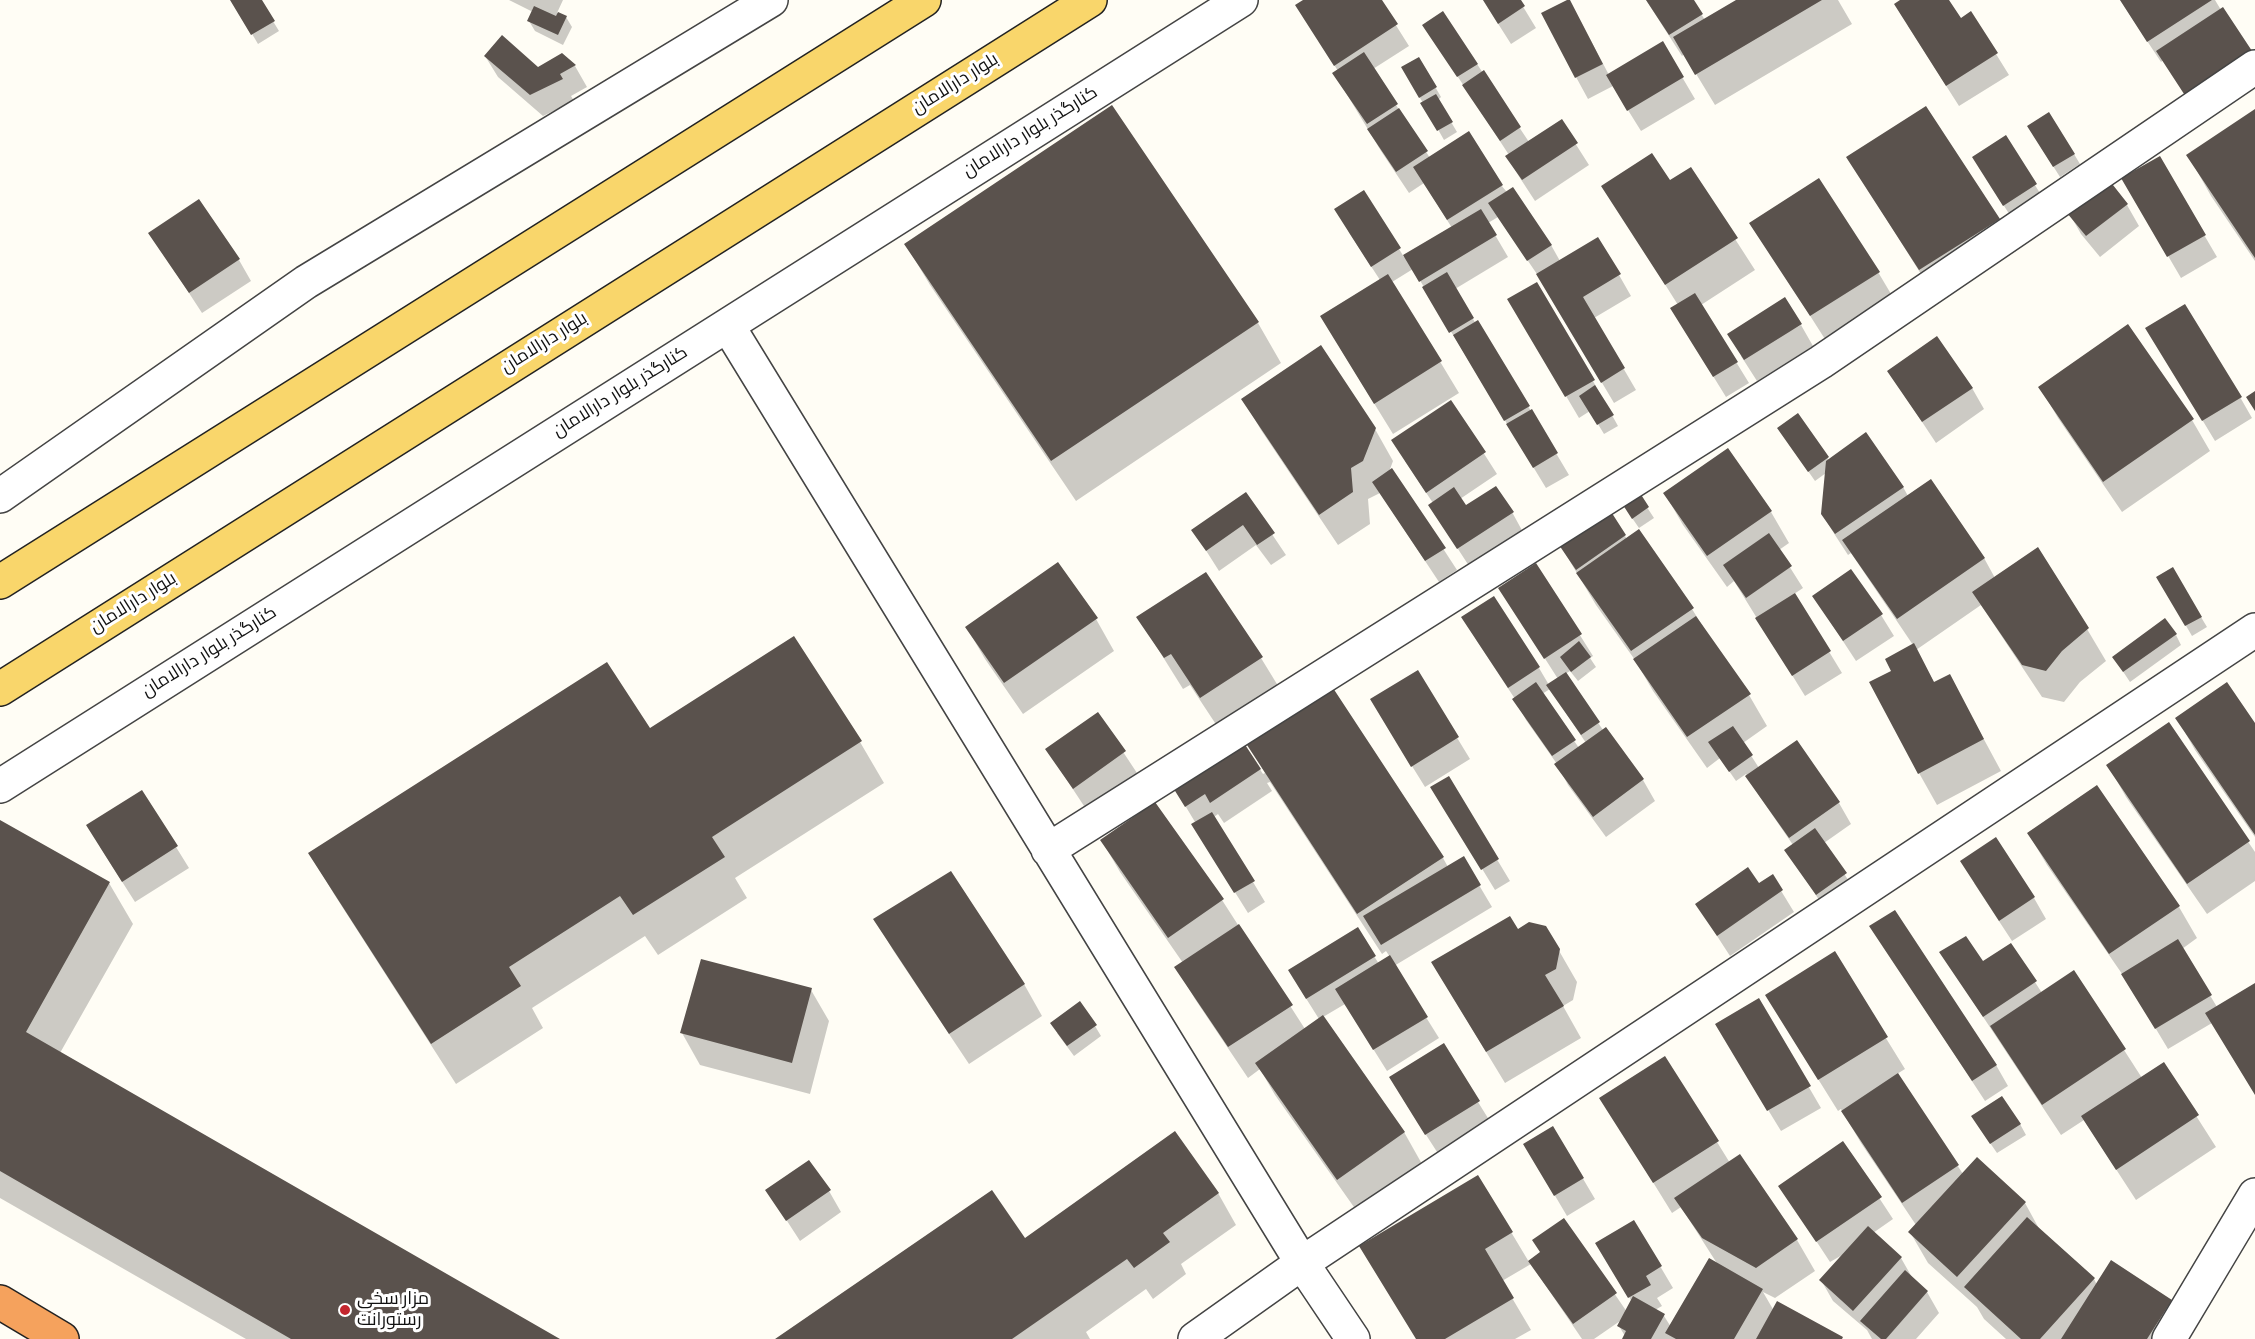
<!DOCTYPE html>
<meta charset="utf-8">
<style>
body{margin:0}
canvas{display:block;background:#fffdf5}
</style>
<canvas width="2255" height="1339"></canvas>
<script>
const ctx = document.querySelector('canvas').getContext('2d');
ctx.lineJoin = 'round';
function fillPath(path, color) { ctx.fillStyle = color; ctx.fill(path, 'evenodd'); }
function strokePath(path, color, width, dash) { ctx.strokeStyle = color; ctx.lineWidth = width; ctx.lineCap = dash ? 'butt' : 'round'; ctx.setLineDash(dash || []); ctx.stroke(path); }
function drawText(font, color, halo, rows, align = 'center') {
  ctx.font = font + ' Georgia,Cairo,serif'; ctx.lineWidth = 6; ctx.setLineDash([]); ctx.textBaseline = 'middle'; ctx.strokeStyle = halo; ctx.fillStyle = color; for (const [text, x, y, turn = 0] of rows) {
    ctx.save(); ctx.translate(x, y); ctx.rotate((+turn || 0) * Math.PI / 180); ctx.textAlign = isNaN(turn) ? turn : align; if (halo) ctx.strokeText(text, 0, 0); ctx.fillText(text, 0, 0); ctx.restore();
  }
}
fillPath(new Path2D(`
 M232,0h28l19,31 -21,13z
 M509,0h54l-6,13 9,4 6,10 -9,18 -28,-14 -6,-10 4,-9z
 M1305,0h75l29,46 -36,23 57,89 71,27 50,60 9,16 59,14 12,21 -37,22 42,72 -22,13 -73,-123 -43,-63 -10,6 20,34 -53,32 21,35 2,-2 91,153 -23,13 -133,-219 -21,13 67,111 -66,41 -53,-86 40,-68 -32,-49 51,18 5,8 48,-29 -28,-45 -15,10 -28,-42 -47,-78 4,-2 -41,-65z
 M1483,0h36l17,28 -25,16z
 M1646,0h46l13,20 34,-20h99l14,24 -137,81 -31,-51 -2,2z
 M1903,0h45l12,20 36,34 13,21 -50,31 -51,-80z
 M2120,0h95l6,10 -60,52z
 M1581,22l28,53 53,-32 33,56 -54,32 -28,-45 -25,13 -12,-22z
 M1424,25l53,39 52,78 32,-21 28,44 -54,36 -15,-23 -13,-21 2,-2z
 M562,55l13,11 12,21 -16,9 3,5 -31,15 -45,-39 -13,-21 53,13z
 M1419,59l22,38 -3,3 19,32 -13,8 -41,-72z
 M2255,110v151l-44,-65 -23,-41z
 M2034,136l40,18 6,10 -20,13z
 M2005,137l43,69 -31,20 -31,-48z
 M1848,158l150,62 18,31 -78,50z
 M2159,158l58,99 -36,21 -58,-99z
 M1690,169l65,101 -54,35 48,78 -23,14 -42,-68 -6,-24 -75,-119 67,-4z
 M2127,205l12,21 -39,31 -19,-23 -12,-21z
 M1751,223l127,49 19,32 -67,43z
 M150,233l89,27 12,21 -49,32z
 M906,245l352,78 23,40 -205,138 -146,-216z
 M1509,299l84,82 25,45 -14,8 -14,-23 -11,7z
 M1801,325l12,21 -56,35 -16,-25z
 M2160,350l80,47 12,21 -37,23z
 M1889,372l83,16 12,21 -48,34z
 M2040,387l152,33 18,31 -88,61 -64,-94z
 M1243,399l132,30 18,32 -4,11 3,-2 65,100 -18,12 -59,-89 -12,6 2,25 -32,21 -77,-115z
 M1451,402l46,72 -37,25 5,8 47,5 12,22 -53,35 -28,-43 -10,-23 -28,-42z
 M1798,415l31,45 74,27 5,9 76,62 11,20 92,51 19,32 -26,21 -16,20 -22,-5 -61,-92 -65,45 19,34 32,24 34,63 -64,34 -18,-32 -26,-101 20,-27 -62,-92 -3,2 -13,-20 -13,-21 4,-41 -11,8 -30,-43z
 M1728,450l43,62 18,31 -10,7 24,38 -9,6 48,79 -37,23 -71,-115 -7,6 -44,-62 -18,-31z
 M1245,494l41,61 -15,10 -15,-20 -37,26 -26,-41z
 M1639,495l15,23 -15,10 -9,-13z
 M1607,510l20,29 65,70 13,21 44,65 18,31 -24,17 16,25 38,-26 42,61 12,21 -27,19 34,52 -29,20 -43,-65 7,-5 -33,-48 -14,-23 -10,7 -16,-23 -13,10 -54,-77 -18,-31 -39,-55 -37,-62z
 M1058,564l38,55 18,32 -91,63 -38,-55 -18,-31z
 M1536,565l57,91 -3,2 6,9 -18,14 -8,-10 -5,3 38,56 2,-1 38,51 12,21 -49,36 -38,-52 -11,-21 -31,-44 -11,-21 -40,-61 64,30 10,17 9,-6 -58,-91zM1550,689l36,54 -7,5 -37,-54z
 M2172,569l35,58 -15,9 -34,-58z
 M1814,597l67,18 13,21 -38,25z
 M1138,617l123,41 19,31 -61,40 -29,-44 -7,4z
 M2176,635l5,10 -51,37 -10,-15z
 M1417,672l53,87 -45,28 -41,-66z
 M1098,714l39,59 -51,36 -39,-59z
 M2177,718l78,7v112l-60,-87z
 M2169,724l86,128v29l-48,33 -81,-117 -18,-32z
 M649,731l211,11 24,41 -149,95 12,20 -89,57 -13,-19 -113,72 11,20 -87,56 -122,-190 -24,-40z
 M1242,742l21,32 2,-1 -16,-28 194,113 5,9 15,-9 29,49 -98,59 45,72 -52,33 -42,-67 -22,13 81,115 18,32 -66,46 -81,-115 -15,-26 -12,9 -53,-79 -19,-32 7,-4 -63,-91 -18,-31 120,59 83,129 14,-10 -17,-27 55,-63 22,35 11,-7 -4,-6 -4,3 -112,-172 -3,1 5,8 -48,32 -6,-9 -4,3 51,85 -17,11 -42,-67 -11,-24 -21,-35z
 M1448,778l62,103 -15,9 -50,-82z
 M2097,787l82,120 18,31 -15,11 35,58 38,-22v109l-43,-71 -44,26 -39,-65 -82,-119 -19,-32z
 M142,792l47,76 -54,34 -35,-55z
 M0,822l109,61 24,41 -73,129 497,286h-311l-246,-141z
 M1772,876l22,36 -64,44 -33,-51 62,-19z
 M1974,883l60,15 12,21 -34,22z
 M875,919l149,65 18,32 -73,48 -76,-114z
 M1871,927l125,138 12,21 -23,15z
 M1517,931l41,18 19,33 -4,18 -10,6 18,32 -76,45 -54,-89z
 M2011,945l31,48 32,-21 68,106 21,-14 53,83 -80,53 -52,-80 -23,15 -120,-182 42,11z
 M1834,954l71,115 -8,5 66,100 62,29 17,31 52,45 3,6 74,16 18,31 -4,7h-179l-22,-20 -7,-12 -49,-44 -18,-31 6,-7 -55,-82 -20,-34 -3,2 -53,-85z
 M811,990l18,31 -19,73 -110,-29 -18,-32z
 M1758,1000l63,108 -40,23 -52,-85z
 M1095,1026l6,10 -27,20 -17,-23z
 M1601,1098l116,44 13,21 9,-7 58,84 18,31 -40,27 -12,-6 11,19 68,28h-219l2,-3 -6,-10 4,-7 -29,20h-12l-51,-75 -29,17 29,49 -16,9h-99l62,-162 51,85 13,-9 22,-33 63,92 5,-10 -35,-58 37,-22 39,66 -16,10 5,8 -7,4 9,6 7,11 47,-62 -37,-58 -9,6z
 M1403,1099l75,3 13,21 -52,32z
 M2020,1124l6,11 -29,18 -18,-26z
 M1553,1128l42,71 -28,17 -42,-71z
 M1843,1143l50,76 -20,14 28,25 12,21 14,13 12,21 -23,26h-44l-5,-9 -34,-29 -12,-21 23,-26 -14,8 -50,-76z
 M767,1190l62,1 12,21 -41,29z
 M1218,1193l18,32 -55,39 5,10 -33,25 -7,-10 -60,43 4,7h-312l247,-100z`), '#0003');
fillPath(new Path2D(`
 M230,0h32l13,21 -24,14z
 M1303,0h79l16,24 -64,42 -39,-61z
 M1483,0h38l4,6 -27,18z
 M1567,0h3l33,64 -28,14 -34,-65z
 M1646,0h48l9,14 -34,21z
 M1736,0h86l-127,75 -22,-38z
 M1900,0h49l12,18 10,-7 27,42 -52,33 -52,-82z
 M2120,0h92l-65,42z
 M534,6l22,10 2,-4 9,4 -9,19 -31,-14z
 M2223,7l31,47 -68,43 -30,-46z
 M1443,11l35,53 -21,13 -35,-52z
 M502,35l36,32 24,-14 14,12 -16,9 3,5 -33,16 -46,-39z
 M1663,41l21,36 -57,34 -21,-36z
 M1364,52l34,52 -31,20 -35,-51z
 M1419,57l18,30 -18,11 -18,-31z
 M1484,70l37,57 -21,14 -38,-56z
 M1436,94l17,28 -16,9 -17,-28z
 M1112,105l147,217 -208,139 -147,-217z
 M1926,106l74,113 -81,51 -73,-113z
 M1399,108l29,43 -32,21 -29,-43z
 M2255,109v149l-69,-103z
 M2049,112l26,42 -22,13 -26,-41z
 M1562,119l16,24 -56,37 -17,-24z
 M1469,131l34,54 -56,35 -34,-53z
 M2006,135l31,49 -34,22 -31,-49z
 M1652,153l18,27 21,-13 47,71 -73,47 -64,-99z
 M2160,156l46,79 -39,22 -46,-79z
 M1819,178l61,94 -70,44 -61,-93z
 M2109,180l19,24 -42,32 -19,-23z
 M1513,187l39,58 -25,16 -39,-58z
 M1364,190l37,58 -30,19 -37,-58z
 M199,199l41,60 -51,34 -41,-60z
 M1481,209l16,26 -78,47 -16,-27z
 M1598,237l23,37 -38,23 42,71 -24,15 -65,-109z
 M1447,272l27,46 -25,15 -27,-46z
 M1388,274l54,87 -68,43 -54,-88z
 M1537,282l58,98 -30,17 -58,-98z
 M1695,293l43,69 -25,15 -43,-69z
 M1785,297l17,27 -58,36 -17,-26z
 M2185,304l57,93 -40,24 -57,-93z
 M1478,320l52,86 -26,15 -51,-86z
 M2128,324l66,95 -91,63 -65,-95z
 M1937,336l36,52 -51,34 -35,-51z
 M1321,345l55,83 -13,33 -12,7 2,24 -34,23 -78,-116z
 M1595,385l19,30 -17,10 -18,-29z
 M2255,391v20l-9,-14z
 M1451,400l35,52 -60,41 -35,-53z
 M1532,409l26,44 -25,15 -27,-44z
 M1798,413l31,44 -21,15 -31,-44z
 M1866,432l38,55 -69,47 -14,-20 5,-53z
 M1728,448l44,63 -65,45 -44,-63z
 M1392,468l54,80 -21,13 -53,-79z
 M1931,479l54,79 -88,61 -55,-79z
 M1496,486l18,26 -57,37 -29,-44 26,-18 12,18z
 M1246,492l29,41 -18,12 -14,-20 -37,26 -15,-21z
 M1640,493l9,14 -17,12 -9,-14z
 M1608,507l18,28 -50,35 -19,-28z
 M1639,529l55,79 -63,43 -55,-78z
 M1769,533l23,33 -46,32 -23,-33z
 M2038,547l51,81 -27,23 -16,20 -24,-6 -50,-73z
 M1058,562l40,56 -94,65 -39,-56z
 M1536,563l46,71 -38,25 -46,-71z
 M2173,567l29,50 -17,9 -29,-49z
 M1851,569l32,45 -40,27 -31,-45z
 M1206,572l57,85 -63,41 -29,-44 -7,4 -28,-41z
 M1795,593l36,58 -39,25 -37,-58z
 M1494,596l46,71 -32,21 -47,-71z
 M1696,616l55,78 -64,43 -54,-78z
 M2165,618l12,16 -54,38 -11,-15z
 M794,636l68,105 -150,96 13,20 -92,58 -13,-19 -111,71 12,19 -90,58 -123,-191 299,-191 43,66z
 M1579,641l12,16 -20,15 -11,-15z
 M1914,643l20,39 16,-8 34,65 -66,35 -49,-92 22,-11 -6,-12z
 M1418,670l41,67 -48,30 -41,-68z
 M1566,672l34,50 -19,13 -35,-50z
 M1536,682l40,58 -24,16 -40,-57z
 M2227,682l28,41v112l-80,-117z
 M1333,688l111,169 -87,57 -110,-169z
 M1098,712l28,39 -53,38 -28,-40z
 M2169,722l81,119 -63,43 -81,-119z
 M1733,726l20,29 -24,17 -21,-30z
 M1606,727l38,52 -51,38 -39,-53z
 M1242,740l19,29 -51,34 -5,-9 -20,13 -13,-21z
 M1797,740l43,62 -51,36 -44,-62z
 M1449,776l50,83 -18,11 -51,-83z
 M2097,785l83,121 -71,48 -82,-121z
 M142,790l36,56 -56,36 -36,-57z
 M1155,802l69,97 -56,39 -68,-98z
 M1212,812l43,69 -21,12 -43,-69z
 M0,820l110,62 -84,150 534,307h-269l-291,-168z
 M1815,828l32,45 -31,22 -32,-45z
 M1996,837l39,60 -36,24 -39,-60z
 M1464,856l17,29 -100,60 -18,-29z
 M1748,867l11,16 14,-9 10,16 -66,46 -22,-32z
 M951,871l74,113 -76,50 -76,-115z
 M1895,910l102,155 -25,16 -103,-155z
 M1510,916l8,13 11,-7 17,4 14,23 -4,20 -11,6 19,31 -78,46 -55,-90z
 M1239,924l54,81 -65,42 -54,-80z
 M1358,927l18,29 -70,43 -18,-29z
 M1966,936l17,25 28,-18 26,38 -54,36 -44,-65z
 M2178,939l34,56 -57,34 -34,-55z
 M1835,951l53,86 -70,43 -53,-85z
 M1390,955l38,62 -55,33 -38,-61z
 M701,959l111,29 -20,75 -112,-30z
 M2074,970l52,79 -84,56 -52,-79z
 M2255,983v112l-50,-82z
 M1759,998l52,88 -44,25 -52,-87z
 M1080,1001l17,24 -30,21 -17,-23z
 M1323,1015l82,117 -68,48 -82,-117z
 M1444,1043l36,58 -55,34 -36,-58z
 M1665,1056l54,85 -66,42 -54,-85z
 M2164,1062l35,53 -83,55 -35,-54z
 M1898,1073l61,92 -57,38 -61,-92z
 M2002,1096l19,28 -31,20 -19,-28z
 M1553,1126l31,52 -30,18 -31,-52z
 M1175,1131l44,62 -56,40 7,9 -36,26 -7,-9 -115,80h-237l217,-149 33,48z
 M1843,1141l39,56 -66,45 -38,-56z
 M1740,1154l58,85 -42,29 -54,-30 -28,-40z
 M1977,1157l49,45 -69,75 -49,-45z
 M809,1160l22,30 -45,31 -21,-31z
 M1478,1175l35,57 -28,17 29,49 -69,41h-29l-57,-93z
 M2027,1217l68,61 -55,61h-19l-57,-52z
 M1564,1218l53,75 -44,31 -45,-63 12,-9 -8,-12z
 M1634,1220l28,46 -16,10 5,9 -23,13 -33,-55z
 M1868,1226l34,31 -49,54 -34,-31z
 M1709,1258l54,31 -29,50h-58l-11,-6z
 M2111,1260l61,40 -25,39h-86z
 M1905,1270l23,21 -42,48h-5l-21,-18z
 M1633,1296l32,18 -14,25h-29l4,-8 -9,-5z
 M1777,1301l66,36 -1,2h-86z`), '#5a524d');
const minor = new Path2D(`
 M728,326l574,937 51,76
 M0,496l306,-214 465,-282
 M0,786l1241,-786
 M1048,850l773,-488 434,-295
 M1195,1339l107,-76 953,-633
 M2169,1339l86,-144`);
const major = new Path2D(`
 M0,582l924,-582
 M0,689l1090,-689`);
const highway = new Path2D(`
 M0,1302l62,37`);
strokePath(minor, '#444', 36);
strokePath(major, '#222', 36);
strokePath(highway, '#222', 36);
strokePath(minor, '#fff', 33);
strokePath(major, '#f9d66b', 33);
strokePath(highway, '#f5a25d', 33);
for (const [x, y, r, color] of [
 [345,1310,6,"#c4262e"]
]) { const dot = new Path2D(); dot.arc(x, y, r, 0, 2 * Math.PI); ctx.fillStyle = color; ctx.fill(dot); strokePath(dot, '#fff', 2); }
drawText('18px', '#111', '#fff', [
 ["بلوار دارالامان",956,85,-32],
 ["کنارگذر بلوار دارالامان",1031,133,-32],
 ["بلوار دارالامان",545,344,-32],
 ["کنارگذر بلوار دارالامان",621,393,-32],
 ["بلوار دارالامان",134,604,-32],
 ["کنارگذر بلوار دارالامان",210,653,-32]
]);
drawText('18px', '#111', '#fff', [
 ["مزار سخی",357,1300],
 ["رستورانت",357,1321]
], 'left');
</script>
